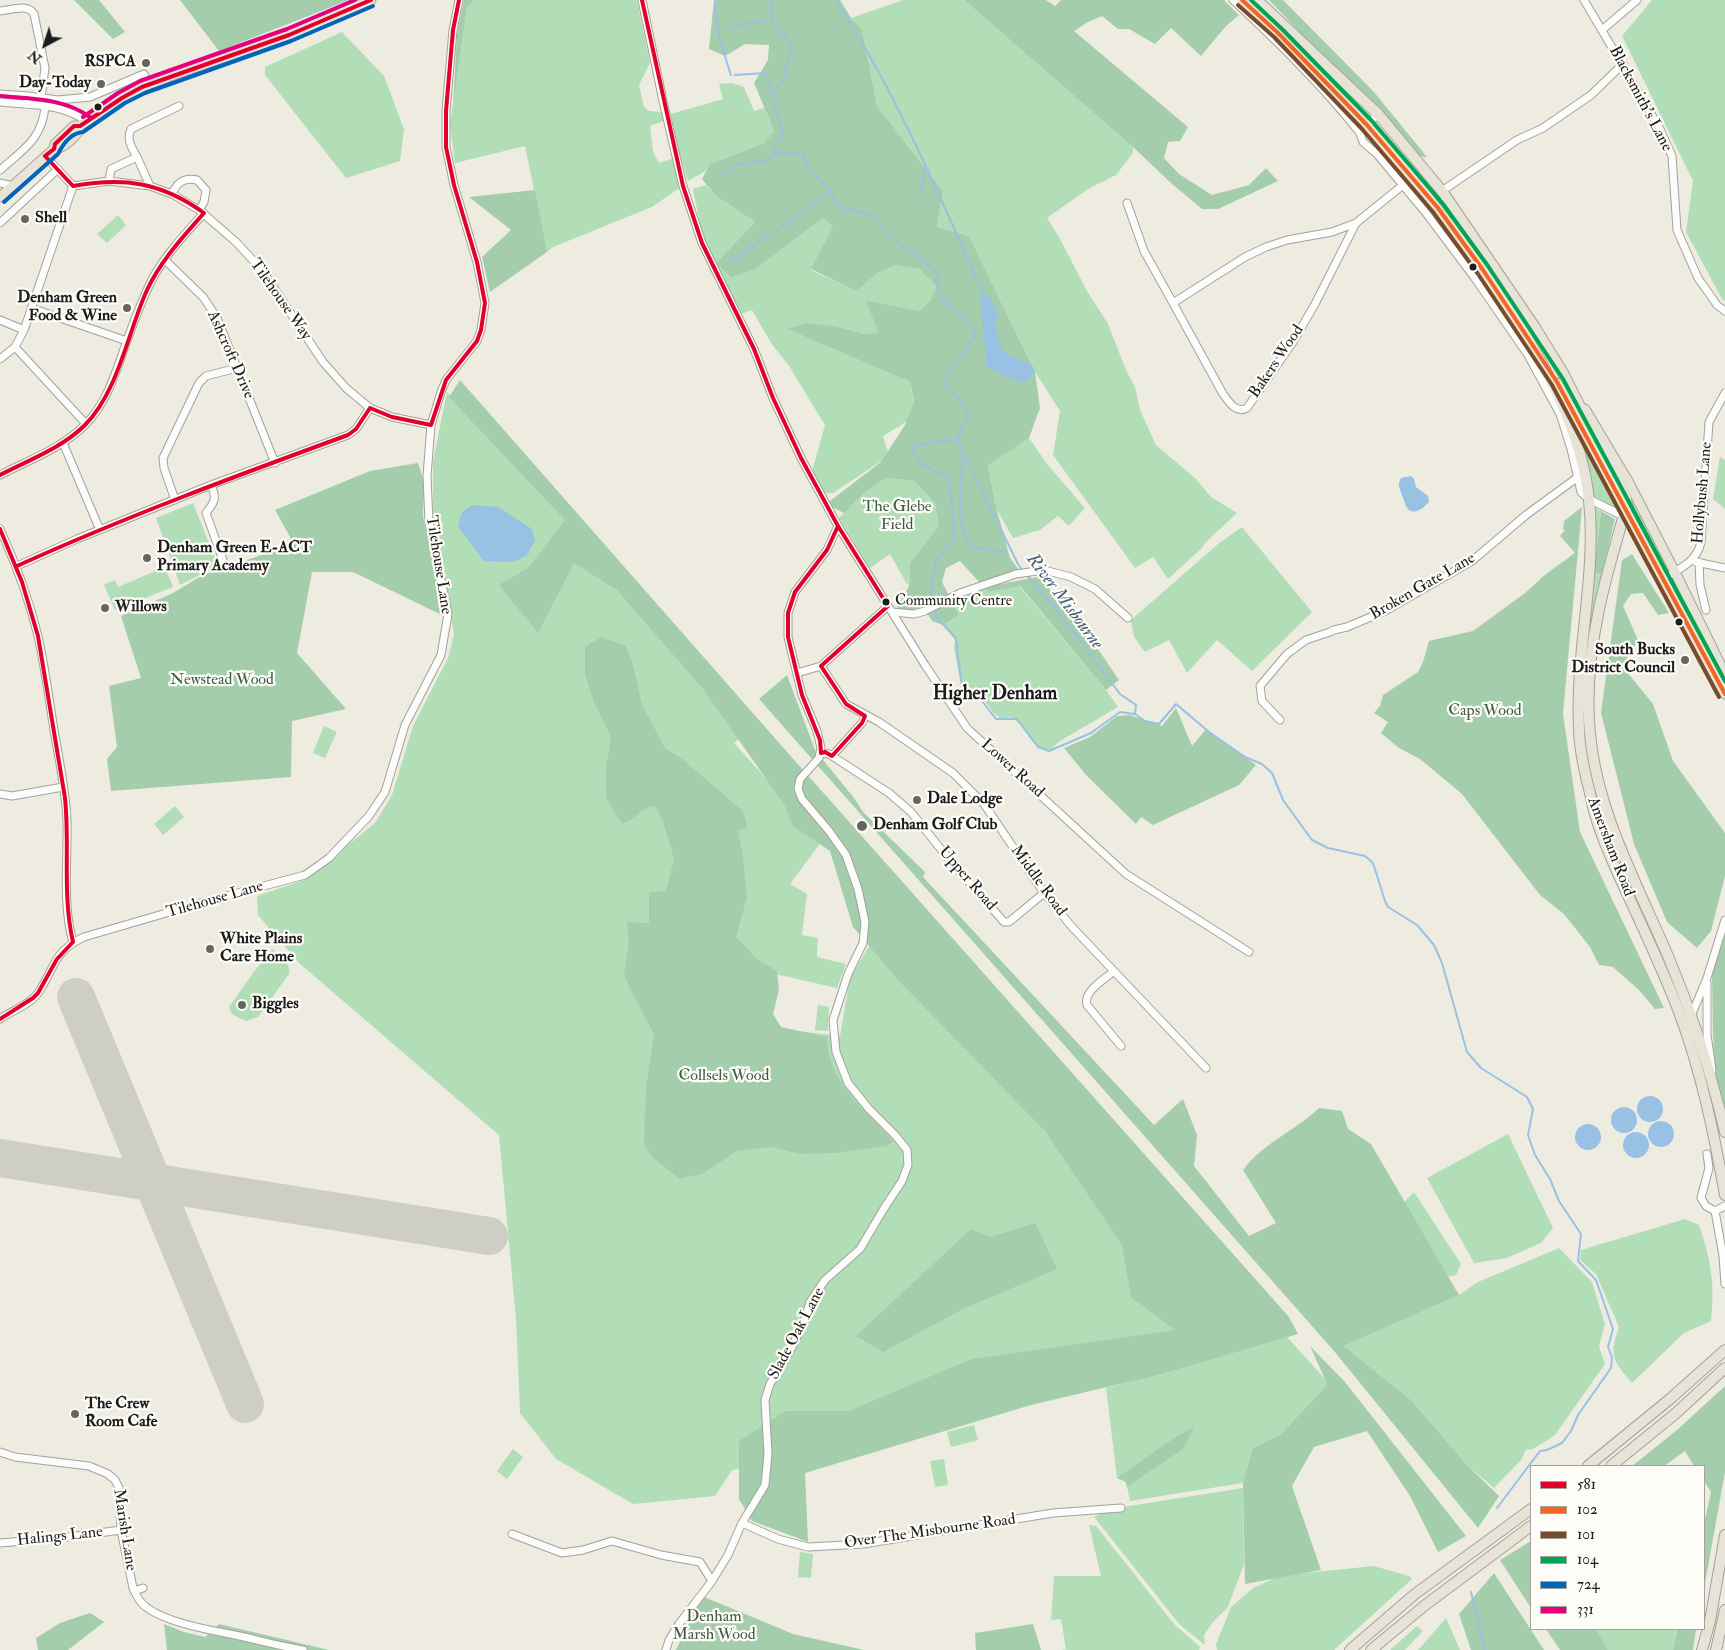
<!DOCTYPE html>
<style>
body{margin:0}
#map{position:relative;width:1725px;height:1650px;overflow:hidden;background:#eeece1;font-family:"IM FELL Double Pica",serif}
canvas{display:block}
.legend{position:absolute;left:1530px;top:1465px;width:175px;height:165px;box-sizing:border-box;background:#fdfcf7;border:1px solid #a3a29f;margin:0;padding:6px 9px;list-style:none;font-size:15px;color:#1c1c1c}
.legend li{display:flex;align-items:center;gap:10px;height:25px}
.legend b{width:25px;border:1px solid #a3a29f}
.north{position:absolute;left:20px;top:20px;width:50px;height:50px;-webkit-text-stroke:4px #fdfcf7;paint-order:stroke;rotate:220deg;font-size:14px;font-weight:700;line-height:20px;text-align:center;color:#1c1c1c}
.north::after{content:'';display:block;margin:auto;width:18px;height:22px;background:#1c1c1c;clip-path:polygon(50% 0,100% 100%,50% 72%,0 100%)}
</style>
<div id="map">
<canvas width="1725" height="1650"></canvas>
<ul class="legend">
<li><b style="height:6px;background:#e4002b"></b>581</li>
<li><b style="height:6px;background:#f26522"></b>102</li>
<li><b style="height:6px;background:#7a4b2a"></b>101</li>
<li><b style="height:6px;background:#00a651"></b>104</li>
<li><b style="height:6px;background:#0065bd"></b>724</li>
<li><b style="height:6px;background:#e5007d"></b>331</li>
</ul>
<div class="north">N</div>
</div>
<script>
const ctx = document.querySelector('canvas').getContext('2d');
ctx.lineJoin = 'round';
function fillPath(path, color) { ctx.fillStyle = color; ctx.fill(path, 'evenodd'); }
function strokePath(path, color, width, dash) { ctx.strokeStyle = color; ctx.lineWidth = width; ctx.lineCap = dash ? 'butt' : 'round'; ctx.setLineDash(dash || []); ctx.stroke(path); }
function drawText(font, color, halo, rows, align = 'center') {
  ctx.font = font + ' "IM FELL Double Pica",serif'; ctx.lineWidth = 4.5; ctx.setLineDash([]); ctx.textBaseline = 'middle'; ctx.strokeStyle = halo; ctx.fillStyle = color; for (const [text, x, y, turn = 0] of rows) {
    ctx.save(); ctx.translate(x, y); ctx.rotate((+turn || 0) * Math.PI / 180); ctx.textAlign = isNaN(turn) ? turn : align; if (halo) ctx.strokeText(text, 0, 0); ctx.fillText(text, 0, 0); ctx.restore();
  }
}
fillPath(new Path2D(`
 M474,0h163l13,63 -11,22 5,22 5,4 13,1 1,9 -13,5 3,26 6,11 15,-5 7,29 -29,20 -99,40 -6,5 -22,-106 -70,17 -5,-39 17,-117z
 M903,0h61l169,147v6l-17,22 -28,14 -41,29 12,19 28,54 21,33 18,46 9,17 5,23 16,35 40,34 15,18 26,16 -34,32 1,1 -36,33 -15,-22 -18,11 -82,-113 7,-44 -25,-39 -66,-136 -32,-9 6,-36 -66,-85 -15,-77 -11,-11z
 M1652,0h73v301l-3,-2 -36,-67 7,-51 -71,-145z
 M342,32l42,44 20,53 -4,32 -54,17 -81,-103v-8z
 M732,83l12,4 10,24 10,-3 10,23 -10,12 -54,21 -4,7 -18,10 -11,-36 -6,-31 52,-15 -4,-15z
 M706,185l10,11 39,26 -39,41 40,6 67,-51 10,8 -22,44 45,21 22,-18 18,-8 23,4 19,17 -7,14 -12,11 -53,-11 13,32 -14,2 -27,-7 -51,2 123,53 6,34 -33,20 6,20 -56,37h-9l-12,-22 13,-46 -36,-59 -18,-23 -19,-33 -12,4 -31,-45 7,-6 -12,-18 -11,-56z
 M118,215l8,10 -19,18 -10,-9z
 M447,392l130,135 175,199 -18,17 44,49 47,45 -35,47 17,10 -5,41 16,3 -1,19 29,7 -9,24 -66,-15 -7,54 76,9 10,-58 23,-39 409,399 5,-1 38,42 1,7 -45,48 -29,15 -9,34 -113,18 -4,-19 -9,-4 -11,-90 115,-32 -299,75 -190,39 -17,26 -82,8 -77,-45 -36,-46 -4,-94 -17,-184 -200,-172 -41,-48 -1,-19 47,-16 71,-57 17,-28 21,-69 35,-68 6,-24 -21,-108v-65z
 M1577,427l41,77 -2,4 -25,-13 -15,-66z
 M1029,438l18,26 38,44 -16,18 -11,-10 -18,14 -27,8 -17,-30 -8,-44z
 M1720,457l5,3v49l-12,-10z
 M886,478l28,3 21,22 4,23 -28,37 -3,23 -18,-32 -20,14 -31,-50 25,-25z
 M1631,499l32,62h-5l-28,-51z
 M193,503l26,65 -15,5 -24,12 -24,-67z
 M1593,507l8,4 -7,62h8l-13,59 -4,2z
 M1242,527l70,85 -60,59 -35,-31 -30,33 -18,-33 -24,12 -11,-15 -3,-17 87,-76z
 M165,567l8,20 -58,23 -11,-25 11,-5 3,7z
 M1019,586l87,104 12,17 -58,34 -11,10c-21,-4 -21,-24 -38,-34l-9,2 -8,-5 -15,-21 -18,-9 -7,-35 1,-9 -12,-15 16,-10 -7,-13 32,-15 5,5z
 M324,726l13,6 -12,26 -12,-5z
 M175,806l9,11 -21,18 -9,-11z
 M272,949c8,7 19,14 17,25l-31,43 -12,4c-7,-3 -16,-6 -17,-14l24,-34z
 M818,1005l11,2 -1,24 -13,-1z
 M1508,1134l45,94 -12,15 -34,15 -33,5 -47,-85z
 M1414,1192l47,72 -5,11 -11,2 -43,-73z
 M1685,1219l14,6c12,36 16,57 12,96l-27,12 -52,50c-20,-24 -23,-26 -13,-56l-23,-53 -16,-14 1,-10z
 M1559,1248l33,34 13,42 -6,23 6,17 -50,71 -22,14 -7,1 -5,10 -27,28 -26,-22 -57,-66 -67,-54 115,-51 19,-13z
 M974,1425l4,15 -27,7 -4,-15z
 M513,1449l10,8 -16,22 -10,-8z
 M944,1459l4,26 -13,2 -5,-26z
 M1243,1488l1,76 -16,43 -15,15 -9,13 1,10 -25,-20 -86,-108 16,-8z
 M1089,1525l7,1 78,98 26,23 -1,3h-137l4,-1 -5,-30 -10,1 3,-44h47z
 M800,1552l13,2 -2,24 -13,-1z
 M1374,1566l35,10 3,3 -78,71h-117l-1,-6 15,-37 22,-19 22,-10 21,-4z
 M1446,1618l14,32h-42z
 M1417,1626l6,5 -18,19h-15z
 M1596,1629h82l-5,21h-65z`), '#b1deb7');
fillPath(new Path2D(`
 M74,0h25l26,32 -12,7z
 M180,0h169l-130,51z
 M464,0h10l-7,7 -14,98 4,-71z
 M714,0h126l11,18 11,11 15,77 66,85 -6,36 32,9 66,136 5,36 -11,30 -41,27 7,38 15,55 9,12 -39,13 -20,-22 -14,7 -4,14 17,33 -16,10 -11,-4 -6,-10 -26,1 -3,-5 12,-21 1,-23 29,-37 -4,-23 -21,-22 -28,-3 -22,15 -20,20 -18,-9 55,-42 24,-37 9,-23 -4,-20 -123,-53 19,-6 32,4 27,7 13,-2 -12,-32 53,11 12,-11 6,-14 -18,-17 -23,-4 -18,8 -22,18 -45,-22 22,-43 -10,-8 -67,51 -25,8 -15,-14 39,-41 -39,-26 -14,-17 8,-15 54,-21 10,-12 -20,-48 14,-23 1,-15 -24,-1 -20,12 -16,-7z
 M964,0h82l9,6 6,-6h163l15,15 -13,11 -25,30 -30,-28 -16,16 -26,-15h-11l-16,-13 -14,6 -14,9 114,96 -8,14 -12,1 -4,16 15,16 33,21 37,-10 17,-17 12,13 -60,28h-16l-31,-26 -38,-36z
 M1269,0h14l3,3 88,89 53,65 -9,-1z
 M535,190l12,62 -57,40 -8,-35 29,-27 -42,-33z
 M460,380l328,373 501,564 9,17 -144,42 -123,29 -226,68 3,69 -56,-21 -13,-22v-58l47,-30h63l123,-52 203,-29 -44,-33 -9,-52 -77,-114 -146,-150 -46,-54 -23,-76 -37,-25 -8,-20 -82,-117 -86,-99 -43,-27 -36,70 -39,-48 29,-17 37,-48 -116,-123z
 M418,463l6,19 -1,34 21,100 -91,-44h-41l-15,81 49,56 -54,12 -1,56 -180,14 -4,-32 10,-12 -8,-61 32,-8 -20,-62 52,-23 30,-18 91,-31 -19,-34 95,-39z
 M1582,507l-19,207 17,118 84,176 -9,1 -16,-19 -26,-23 -14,-2 -9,-18 -26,-33 -24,-19 -78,-101 -42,-35 -21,-11 -18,-15 7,-11 -14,-9 6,-7 3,-11 35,-23 5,-10 6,-21 44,-10 52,-38 21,-19 29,-21 -15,-17 5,-6 -2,-1 1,-8z
 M1601,511l14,8 -13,54h-8z
 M1632,554l37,59 -11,2 -15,-22 -12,1 -8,12 15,34 -16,26 31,38 20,57 52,72v43l-14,55 -14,17 -30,-26 -33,-78 -33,-131 21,-153z
 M1038,577c33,33 55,64 81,103l-13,10 -86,-104 -31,6 -5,-5z
 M601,637l25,9 7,19 9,40 23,43 16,10 62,53 4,16 -9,4 5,25 4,41 -11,40 21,22 20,12 2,19 -6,24 8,13 46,10c-1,42 40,76 66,104l-6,5 -52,7 -35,1 -29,-7 -34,4 -33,22 -24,6 -28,-22 -8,-14 2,-55 8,-54 -24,-45 -6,-16 5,-30 -2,-21 22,1v-31l17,-1 8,-32 -11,-38 -8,-15c-18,2 -16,12 -33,18l-16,-27v-28l5,-32 -17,-35 -9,-28v-27z
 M787,675l28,75 39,48 9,14 62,60 -2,5 231,248 29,-26 14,36 -3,31 55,70 27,-13 -33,-53c20,-27 52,-39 76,-62l23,3 6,18 23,15 88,151 -115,51 67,54 57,66 31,30 -21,32 -144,-177 -575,-652z
 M1176,708l16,38 14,-17 50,36 -17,20 -86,40 -12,-8 -5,7 -50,-49 -22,-27 26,-11 27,-21 13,-1 32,11z
 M1725,934v179l-9,-35 -3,-42 -1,-64z
 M1035,1223l22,46 -94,40 -80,43 -27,-16 115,-107 20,8z
 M1310,1346l35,36 121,154 -28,16 -28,-56 -43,-65 -53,16 -22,39 29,84 -76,14 -2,-101 9,-34 29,-15 45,-48 -1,-7z
 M1725,1386v86l-21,117v-65l7,-32 -7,-11v-15h-10l-9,-15 -21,15h-32l45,-36z
 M1194,1427l-10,21 -57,39 -1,-5 -9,-4 57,-40z
 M1531,1541v67l-31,-48z
 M1494,1573l50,77h-73l-12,-36z
 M702,1596l91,38 71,16h-188z
 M90,1613l14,9 -36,28h-30l-2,-12 24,-15z
 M164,1624l20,8 21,5 14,-13 110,26h-162z
 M1033,1624l8,26h-65l-1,-17z
 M1546,1629h50l12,21h-48z
 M1678,1629h18l-3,21h-20z`), '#a4cdab');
fillPath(new Path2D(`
 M983,293l5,2 11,21 -4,4c7,34 3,32 37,45l3,7 -8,8 -6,3 -34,-16 -7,-67z
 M1411,476l3,3 2,8 12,9 1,6c-5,5 -14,14 -21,7 -3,-3 -3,-8 -5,-11 -2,-8 -7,-12 -2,-20z
 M472,505l26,2 34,22 3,12 -9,15 -13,6 -29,-1 -26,-34 4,-15z
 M1637 1109a13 13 0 1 1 26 0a13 13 0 1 1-26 0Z
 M1611 1120a13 13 0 1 1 26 0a13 13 0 1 1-26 0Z
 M1648 1134a13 13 0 1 1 26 0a13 13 0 1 1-26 0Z
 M1575 1137a13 13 0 1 1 26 0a13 13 0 1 1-26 0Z
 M1623 1145a13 13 0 1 1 26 0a13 13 0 1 1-26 0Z`), '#98c1e3');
strokePath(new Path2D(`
 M715,0c0,26 8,51 16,75
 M771,0l1,21 17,20 3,10 -9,28 -11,16 11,38 -11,20 31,1 5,16 20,16 7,17 9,5 29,7 17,22 46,33c1,7 0,14 2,20 6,21 32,22 37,45l-32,46 2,7 15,11 8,16 -11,25 61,124 4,6
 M836,0c23,37 45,74 64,113 30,59 56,120 83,180
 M724,29l41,-9
 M735,75l30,-2 7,22
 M721,176l16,-11 31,-5 10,-7
 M921,194l4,-29
 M776,231l54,-38
 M729,263l40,-28
 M964,454l-4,25v40l10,28 35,5
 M1027,575l43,52 50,67 16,11 -1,9 10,7 14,3 17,-20 33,28 36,25 17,7 10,9 11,27 29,40 16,8 37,8 8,7 12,38 3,6 29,18 17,20 8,18 25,89 14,16 46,29 6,12 -5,26 7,20 15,24 9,22 22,33 -3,27 18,19 17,49 -5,18 4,11 -1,10 -33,47 -7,16 -9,12 -15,7 -7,1 -43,57
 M932,604l-2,-8 6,-35 18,-23v-16l-5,-43 -29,-16 -7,-11 2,-6c8,-4 31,-4 42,-6
 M934,608l2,9 20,21 6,51 13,3 21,27h21l21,28 11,4 42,-18 29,-21 14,2
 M1471,1592l14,58`), '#98c1e3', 2);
strokePath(new Path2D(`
 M76,997l169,407
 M0,1158l489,78`), '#cecec7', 38);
const minor = new Path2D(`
 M642,0l21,101 20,85 19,57 52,106 19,49 28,60 37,68 87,139 42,63 159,146 123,78
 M1233,0c45,42 89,85 127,133
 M1584,0l76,129 12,27 5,74 21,48 19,27 8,6
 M0,11c11,-1 28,-8 34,3l11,54 -4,30
 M1602,30l35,-30
 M0,94l28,2v4
 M28,96l30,4 32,-3 54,-23 5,10
 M0,102c28,3 64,1 87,20
 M1378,114l-18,19 3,9 14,12 49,59 48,64 54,78 32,59 11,35 10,43 8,7 30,15h5
 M45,156l28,30
 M137,157c-5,-9 -11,-17 -6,-28l48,-23
 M0,170c23,-20 42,-31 45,-63
 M109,181l2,-12 26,-12 13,29
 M0,183l13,3
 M73,186l36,-5 41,5 22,8 27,16 37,32 26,28 61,92 23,26 24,20 22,9 39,8
 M1442,191l75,-51 26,-12 48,-33 32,-31
 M172,194c5,-12 12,-17 25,-14l9,10 -2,12 -5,8
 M1127,203l17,48 29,52
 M0,223l58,-54
 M1356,223l-24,9 -45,8 -21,7 -21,10 -72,46 50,91c6,8 13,20 24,14l46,-66 22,-38 41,-81 47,-38
 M165,260l38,37 14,21 58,145
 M31,308l96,33
 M0,320l24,10
 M15,347l71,77
 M0,359l15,-12 9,-17 49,-144
 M63,443l37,87
 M0,475c29,-15 62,-27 85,-50 22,-22 31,-53 41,-82 7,-19 18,-49 28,-67 13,-23 32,-43 50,-63
 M211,485c6,13 4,17 -5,28l17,47
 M175,500l-11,-32 -1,-10 36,-75 7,-7 31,-8
 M0,529c16,35 29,70 38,107 7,31 11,63 16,94 5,30 12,61 13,91 1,41 -5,82 6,121
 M1696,562l29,6
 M1699,562l1,23 6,25
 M17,566l60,-27 134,-54 137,-50 8,-6 14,-21
 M1663,579c16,-10 34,-17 38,-37l8,-120 16,-29
 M892,612l22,2 11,-3 35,-18 56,-19 28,-4 27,7 24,12 33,29
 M821,666l25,38 33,18 74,51 31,31 60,89 28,34 134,141
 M797,673l24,-7 67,-60
 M1280,720l-18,-19 -2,-15 27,-32 19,-14 24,-8 4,-2 13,-3 38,-16 87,-50 54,-46 52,-38
 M821,753l8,1 60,39 22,19 37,46 56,64h5l35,-29
 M832,756l30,-33 3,-7
 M0,794l12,2 51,-9
 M1114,971c-9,8 -31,20 -27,34l34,41
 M1707,983v52l5,35
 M1691,1016l16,-38 18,-58
 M0,1019c11,-8 30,-14 38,-26 17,-24 14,-41 46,-56l120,-35 101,-27 24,-17 40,-42 16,-24 20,-67 36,-70 7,-41 -19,-92 -2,-46 4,-51 10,-33 5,-12 31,-39 4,-11 4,-27 -8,-41 -23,-77 -8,-38v-36l7,-81 6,-30
 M1707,1154l2,14 -8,30 5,8 9,5 10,-5
 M1715,1211l8,45 2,28
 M0,1452l15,5 74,9 19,8 7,6 4,8 2,42 12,58c3,7 7,15 13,19 21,16 64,23 89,28 23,5 45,11 68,15
 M742,1523l36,16 30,8 55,-3 190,-31 68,-5
 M512,1534l50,19 21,-3 29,-9 49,14 39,7 12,19
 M0,1543l61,-5 60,-8
 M134,1591l9,-3
 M666,1650l3,-10 10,-16 33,-43 16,-26 14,-32 23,-38 3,-31 -3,-54 5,-16 20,-33 14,-29 6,-20 15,-22 35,-31 23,-39 19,-29 6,-16 -1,-15 -12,-15 -26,-26 -21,-26 -12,-31 -3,-32 15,-46 15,-31 2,-21 -7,-33 -12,-34 -17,-24 -27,-32 -4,-10 2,-10 19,-21 2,-10 -4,-17 -15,-36 -14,-58v-24l7,-21 32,-42 11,-24`);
const major = new Path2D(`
 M54,149l1,-5 19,-18h6l42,-28 20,-11 34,-13 113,-39 82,-35
 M0,197l54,-48c10,-1 24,-13 26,-23
 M1557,383l168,311
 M1585,409l43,72 47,91 50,102`);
const highway = new Path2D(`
 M1242,0c97,90 186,187 260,298 40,61 79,128 87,202 8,76 -14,152 -10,228 0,18 4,36 8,53 3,11 5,23 8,33 7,26 19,51 30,75 19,41 38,81 54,123 22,58 35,122 46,183
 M1257,0l121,114 64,77 92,135 29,47 63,125 1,7c-21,70 -42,141 -38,215 4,85 46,159 79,236 24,57 43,116 57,176
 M1588,1466l82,-67 55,-49
 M1611,1466l64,-52 50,-46
 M1350,1650l65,-56 116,-85
 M1371,1650l53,-44 107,-80
 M1702,1650l8,-29 15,-86
 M1716,1650l9,-40`);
strokePath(minor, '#a3a19b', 9);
strokePath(major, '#a3a19b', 11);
strokePath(highway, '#a3a19b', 12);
strokePath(minor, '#fcfcfa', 7);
strokePath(major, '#e8e3d7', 9);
strokePath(highway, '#e8e3d7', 10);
strokePath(new Path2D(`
 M642,0l41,186 19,57 52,106 19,49 28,60 37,68
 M0,475c29,-15 62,-27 85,-50 33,-33 43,-93 62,-135 14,-30 36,-53 57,-77 -43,-31 -80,-36 -131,-27l-28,-30 9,-7 1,-5 19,-18h6l42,-28 20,-11 147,-52 82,-35
 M838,526l50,80 -67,60 25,38 19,12 -3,7 -30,33 -7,-4 -4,1 -1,-13 -18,-45 -14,-58v-24l7,-21 32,-42z
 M0,529l22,53 16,54 27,162c5,48 -3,96 8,144l-16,17 -19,34 -5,5 -33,21
 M17,566c108,-49 219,-90 331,-131l8,-6 14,-21 22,9 39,8 15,-45 31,-39 4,-11 4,-27 -8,-41 -23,-77 -8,-38v-36l7,-81 6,-30`), '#e4002b', 4);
strokePath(new Path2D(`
 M1242,0l36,33 89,92 71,83 45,62 74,112 168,312`), '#f26522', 4);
strokePath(new Path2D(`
 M1238,5l36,32 88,92 71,83 45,62 74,111 167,312`), '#7a4b2a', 4);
strokePath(new Path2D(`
 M1251,0l31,29 90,92 71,83 45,62 75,113 162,302`), '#00a651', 4);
strokePath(new Path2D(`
 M4,202l54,-48c5,-10 13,-21 25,-22l42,-29 20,-10 146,-52 82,-35`), '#0065bd', 4);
strokePath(new Path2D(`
 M1,96c31,3 62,2 89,21
 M83,117l35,-24 22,-12 147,-52 68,-29`), '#e5007d', 4);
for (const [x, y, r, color] of [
 [146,63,5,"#666561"],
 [101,84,5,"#666561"],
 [98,107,4.5,"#1c1c1c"],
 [25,219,5,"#666561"],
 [1473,267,4.5,"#1c1c1c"],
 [127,308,5,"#666561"],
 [147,558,5,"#666561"],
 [886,602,4.5,"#1c1c1c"],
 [105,608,5,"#666561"],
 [1679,622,4.5,"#1c1c1c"],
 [1685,660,5,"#666561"],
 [917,800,5,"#666561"],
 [862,826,6,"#666561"],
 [210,949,5,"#666561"],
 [242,1005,5,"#666561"],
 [75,1414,5,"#666561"]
]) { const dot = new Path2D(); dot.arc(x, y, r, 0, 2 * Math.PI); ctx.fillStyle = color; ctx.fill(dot); strokePath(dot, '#fdfcf7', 2); }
drawText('15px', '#1c1c1c', '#fdfcf7', [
 ["Community Centre",895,602]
], 'left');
drawText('bold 16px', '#1c1c1c', '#fdfcf7', [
 ["RSPCA",136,63,"right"],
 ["Day-Today",91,84,"right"],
 ["Shell",35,219],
 ["Denham Green",117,299,"right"],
 ["Food & Wine",117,317,"right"],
 ["Denham Green E-ACT",157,549],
 ["Primary Academy",157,567],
 ["Willows",115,608],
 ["South Bucks",1675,651,"right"],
 ["District Council",1675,669,"right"],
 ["Dale Lodge",927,800],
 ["Denham Golf Club",873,826],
 ["White Plains",220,940],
 ["Care Home",220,958],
 ["Biggles",252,1005],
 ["The Crew",85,1405],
 ["Room Cafe",85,1423]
], 'left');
drawText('16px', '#1c1c1c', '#fdfcf7', [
 ["Blacksmith's Lane",1640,99,62],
 ["Tilehouse Way",280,300,55],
 ["Ashcroft Drive",230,355,66],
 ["Bakers Wood",1277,362,-56],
 ["Hollybush Lane",1703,493,-85],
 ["Tilehouse Lane",438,565,81],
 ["Broken Gate Lane",1423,587,-30],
 ["Lower Road",1012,769,42],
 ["Amersham Road",1610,847,69],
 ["Upper Road",967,879,49],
 ["Middle Road",1038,881,54],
 ["Tilehouse Lane",215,900,-16],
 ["Slade Oak Lane",797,1334,-62],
 ["Marish Lane",124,1530,81],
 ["Over The Misbourne Road",930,1532,-8],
 ["Halings Lane",60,1537,-6]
]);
drawText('16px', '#3f5c46', '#fdfcf7', [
 ["The Glebe",897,508],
 ["Field",897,526],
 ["Newstead Wood",222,681],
 ["Caps Wood",1485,712],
 ["Collsels Wood",724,1077],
 ["Denham",714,1618],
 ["Marsh Wood",714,1636]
]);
drawText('italic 18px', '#435e76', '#fdfcf7', [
 ["River Misbourne",1064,602,53]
]);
drawText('bold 19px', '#1c1c1c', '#fdfcf7', [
 ["Higher Denham",995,695]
]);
</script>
